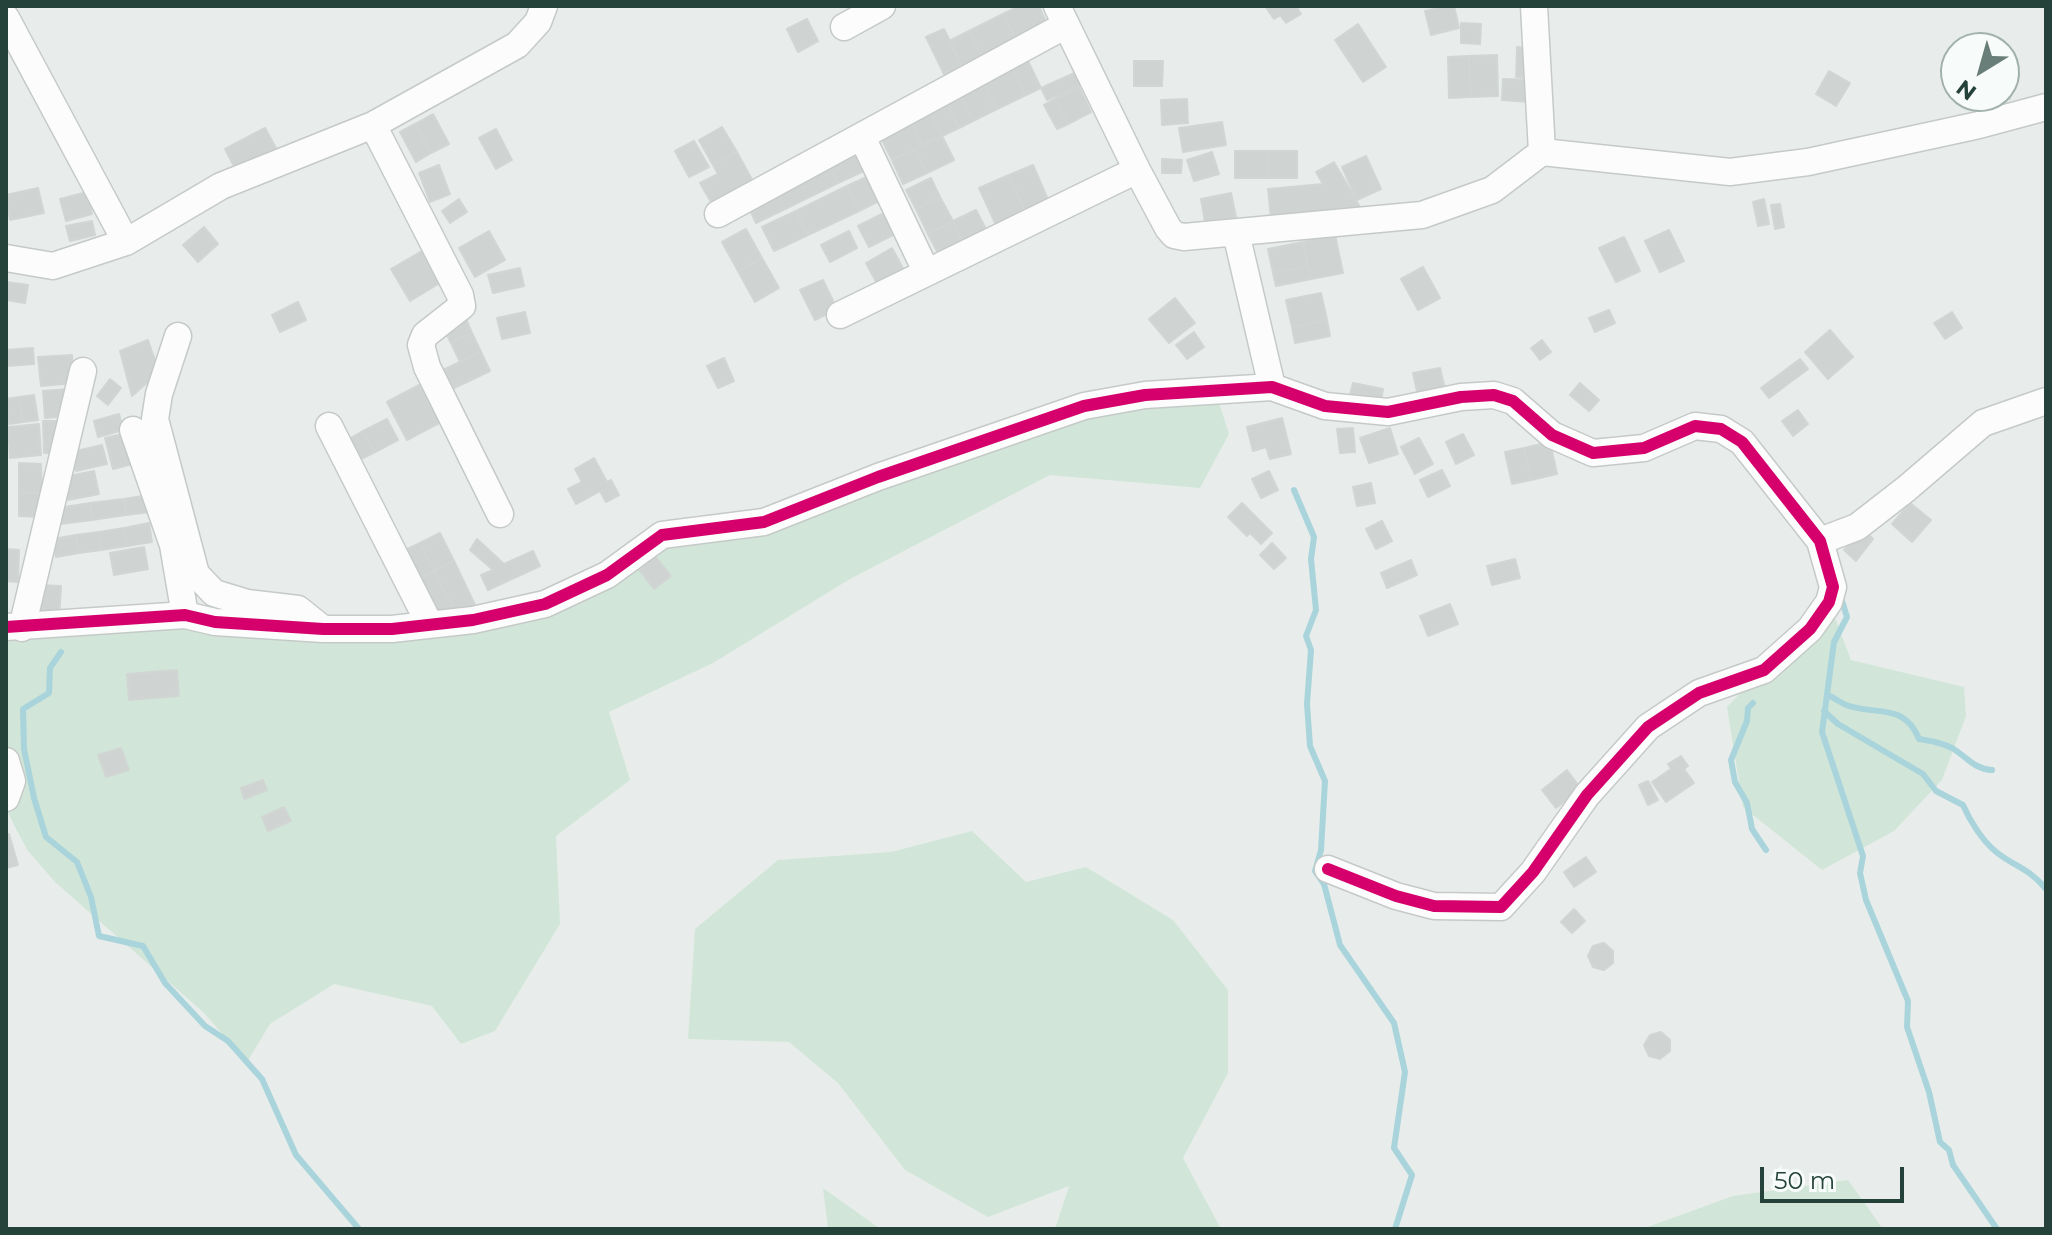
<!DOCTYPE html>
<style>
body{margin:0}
#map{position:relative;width:2052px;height:1235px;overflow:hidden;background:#e8edeb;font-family:Montserrat,sans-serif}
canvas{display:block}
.frame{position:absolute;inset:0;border:8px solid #24423a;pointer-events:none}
.north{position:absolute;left:1940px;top:32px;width:80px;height:80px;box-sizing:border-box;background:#f7fbf9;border:2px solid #a3b1ad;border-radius:50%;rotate:217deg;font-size:22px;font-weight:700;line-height:32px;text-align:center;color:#24423a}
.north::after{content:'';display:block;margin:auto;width:28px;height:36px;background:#697e78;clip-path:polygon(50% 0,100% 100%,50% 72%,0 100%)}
.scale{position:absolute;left:1760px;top:1167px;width:144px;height:36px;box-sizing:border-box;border:4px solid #24423a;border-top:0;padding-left:10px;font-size:24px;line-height:28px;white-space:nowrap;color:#24423a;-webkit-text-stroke:6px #f7fbf9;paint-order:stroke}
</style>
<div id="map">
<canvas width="2052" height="1235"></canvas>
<div class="frame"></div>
<div class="north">N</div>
<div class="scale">50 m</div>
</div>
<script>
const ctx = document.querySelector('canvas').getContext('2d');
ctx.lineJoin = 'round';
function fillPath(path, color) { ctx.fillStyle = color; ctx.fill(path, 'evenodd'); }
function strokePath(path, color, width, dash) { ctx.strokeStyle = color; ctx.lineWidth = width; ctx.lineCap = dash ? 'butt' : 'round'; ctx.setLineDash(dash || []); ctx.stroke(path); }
fillPath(new Path2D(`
 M1215,390l14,44 -29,54 -150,-13 -200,104 -137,84 -104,49 21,68 -74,56 4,88 -65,107 -34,13 -29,-38 -98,-22 -64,40 -23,38 -44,-50 -148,-130 -27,-31 -12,-22 -10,-21v-181l179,-12 138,14 222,-25 117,-69 102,-13 246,-92z
 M1829,602l22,58 113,27 2,29 -24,64 -48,51 -72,39 -79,-63 -16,-100z
 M972,831l54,51 60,-15 87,53 55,70v83l-45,85 38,71h-166l14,-43 -81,31 -83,-47 -67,-87 -49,-41 -101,-3 7,-110 83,-69 113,-8z
 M1848,1180l35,49h-241l91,-33z
 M823,1188l56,40 1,1h-52z`), '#d1e6d8');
strokePath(new Path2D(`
 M1294,490l20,47 -3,22 5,51 -10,26 5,14 -4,54 3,42 15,35 -4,69 -6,21 9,13 16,61 54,78 11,49 -11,76 18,27 -17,54
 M1841,598l6,19 -13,25 -12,90 41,124 -3,17 6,27 42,101 -1,26 22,65 11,50 9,8 4,15 44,64
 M61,652l-11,16 -1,25 -26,16 1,40 10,49 12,39 31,25 14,35 8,39 44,10 22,37 40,43 23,15 34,38 34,76 63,74
 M1828,695c6,3 12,7 18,10 30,11 58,-3 73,34 12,2 22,3 33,9 15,9 22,21 40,22
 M1753,703l-5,5 -1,13 -16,39 4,22 12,21 5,26 14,21
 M1824,711l14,13 85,50 13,17 27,14c7,16 19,35 32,46 19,16 33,16 51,38`), '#a9d4db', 6);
const building = new Path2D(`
 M1020,6h19l8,18 -31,15 -13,-25z
 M1265,6h31l5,8 -15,9 -6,-8 -6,4z
 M1448,6h6l5,22 -28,7 -6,-24z
 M1003,14l13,25 -35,17 -12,-25z
 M807,19l11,22 -20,11 -11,-23z
 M1461,23l20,1 -1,20 -19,-1z
 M1358,24l28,43 -23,15 -28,-42z
 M944,29l18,37 -18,8 -18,-37z
 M969,31l12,25 -19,10 -13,-25z
 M1517,47l15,1 -1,30 -15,-1z
 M1497,55l1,41 -27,1 -2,-41z
 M1469,56l2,41 -22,1 -1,-41z
 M1027,59l14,29 -15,7 -15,-28z
 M1134,61h29l-1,25h-28z
 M2004,61h4l2,38 -29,2v-5h23z
 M1011,67l15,28 -29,14 -14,-29z
 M1079,71l6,12 -38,17 -6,-12z
 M1829,71l21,12 -14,23 -20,-12z
 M1503,79l27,1 -1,22 -27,-2z
 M983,80l14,29 -24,12 -14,-29z
 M1079,87l12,25 -23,12 -13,-25z
 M959,92l14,29 -14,7 -14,-29z
 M945,99l14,29 -17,8 -14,-29z
 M1055,99l13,25 -11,5 -13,-24z
 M1187,99l1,24 -26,2 -1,-25z
 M928,107l14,29 -19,9 -14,-29z
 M433,114l16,30 -18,9 -16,-29z
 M909,116l14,29 -31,15 -14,-28z
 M1222,122l4,23 -43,7 -4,-24z
 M415,124l16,29 -15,9 -16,-30z
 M722,127l15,25 -24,13 -14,-25z
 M265,128l11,20 -40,22 -11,-21z
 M496,129l16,31 -16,9 -17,-31z
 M942,136l12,24 -27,13 -12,-24z
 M694,141l15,26 -20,10 -14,-26z
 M857,148l11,21 -30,14 -11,-21z
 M915,149l12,24 -24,11 -11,-24z
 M1235,151h33v27h-33z
 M1268,151h29v27h-29z
 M737,152l19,35 -41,22 -15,-26 18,-9 -5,-9z
 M1212,152l7,22 -25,7 -7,-21z
 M1366,156l15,33 -24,11 -15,-33z
 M1162,159l20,1 -1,13h-19z
 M827,162l11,21 -53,26 -10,-22z
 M1334,162l26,45 -18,10 -71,2 -3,-30 55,-5 -7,-12z
 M439,165l11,29 -20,8 -11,-29z
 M1033,165l16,37 -24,10 -16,-37z
 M873,174l12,24 -26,13 -12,-25z
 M1009,175l16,37 -29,13 -17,-37z
 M931,178l9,19 -24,12 -10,-19z
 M847,186l12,25 -51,24 -12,-24z
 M775,187l10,22 -29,14 -10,-21z
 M38,188l6,25 -34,7 -4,-25z
 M87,192l5,22 -26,7 -6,-22z
 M1231,193l5,24 -31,5 -4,-23z
 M940,197l13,24 -25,13 -12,-25z
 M459,199l8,13 -17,11 -8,-12z
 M1764,199l5,25 -11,2 -5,-24z
 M1780,204l4,23 -9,2 -4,-24z
 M890,210l11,21 -32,16 -11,-21z
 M976,210l12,23 -24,12 -11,-24z
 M796,211l12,24 -34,16 -12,-24z
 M92,221l3,14 -25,6 -4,-15z
 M953,221l11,24 -24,12 -12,-23z
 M204,227l14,17 -20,18 -15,-17z
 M746,229l16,29 -24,13 -16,-29z
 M1669,230l15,31 -24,11 -15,-31z
 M489,231l16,29 -30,17 -16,-29z
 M849,231l8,17 -27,14 -9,-17z
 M1335,235l8,38 -32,6 -8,-37z
 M1624,237l16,34 -24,11 -17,-34z
 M1303,242l5,24 -35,7 -5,-24z
 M892,248l13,24 -26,15 -13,-24z
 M422,251l18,32 -30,18 -19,-32z
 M762,258l17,30 -24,14 -17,-31z
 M1308,266l3,13 -35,7 -3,-13z
 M1423,267l17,31 -22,12 -17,-31z
 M520,268l4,18 -31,7 -5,-18z
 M823,280l14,29 -22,11 -15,-30z
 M6,282l22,3 -3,18 -19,-3z
 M1321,293l6,27 -35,7 -6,-27z
 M1175,298l20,25 -26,20 -20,-24z
 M298,302l8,18 -26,12 -8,-17z
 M1609,310l6,13 -20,9 -6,-14z
 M525,312l5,21 -28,6 -5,-21z
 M1952,312l10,16 -17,11 -11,-16z
 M466,319l6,14 -21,10 -7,-14z
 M1327,320l3,16 -35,7 -3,-16z
 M1830,330l23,27 -25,22 -23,-27z
 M1194,332l10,15 -17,12 -11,-14z
 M472,333l9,19 -21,10 -9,-19z
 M148,340l11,32 -27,24 -12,-45z
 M1542,340l9,12 -11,8 -9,-12z
 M33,348l1,16 -27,2 -1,-16z
 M481,352l9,19 -36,17 -9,-19z
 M72,355l2,28 -33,3 -3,-29z
 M724,358l10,23 -16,7 -11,-22z
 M1800,359l8,10 -39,29 -8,-10z
 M1440,368l6,26 -27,6 -6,-27z
 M110,379l11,9 -13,17 -11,-9z
 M1353,383l30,6 -2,13 -31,-7z
 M1580,383l19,17 -10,11 -19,-16z
 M419,385l20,38 -32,17 -20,-38z
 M69,389l2,27 -26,2 -2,-27z
 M34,395l4,25 -15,2 -4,-25z
 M19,397l4,25 -14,2 -3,-25z
 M1798,410l10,14 -15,12 -11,-15z
 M119,414l4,16 -25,7 -4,-16z
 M1282,418l9,36 -21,5 -4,-12 -13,4 -6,-24z
 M387,419l11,21 -23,12 -12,-21z
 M43,421h17v32h-16z
 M39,424l2,31 -31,3 -2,-31z
 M1353,428l2,24 -15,1 -3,-24z
 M1390,428l8,26 -29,9 -9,-25z
 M363,431l12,21 -22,11 -11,-20z
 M132,432l8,30 -27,7 -8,-31z
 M1463,434l11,21 -18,9 -10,-22z
 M1419,438l14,26 -18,10 -14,-27z
 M1550,442l7,32 -26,6 -7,-32z
 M102,445l5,19 -31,7 -4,-19z
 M1524,448l7,32 -19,4 -7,-32z
 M594,458l13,24 4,-2 8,15 -13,7 -6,-11 -24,13 -8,-15 14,-7 -7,-13z
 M19,463l22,1 1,29h-23z
 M1442,470l8,16 -22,11 -8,-17z
 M94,471l5,23 -31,6 -4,-23z
 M1269,471l9,19 -17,8 -9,-19z
 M1371,483l4,20 -18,3 -4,-19z
 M19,493h23l-1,24 -22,-1z
 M148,495l2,17 -24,3 -2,-16z
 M124,499l2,16 -34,5 -2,-17z
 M90,503l2,17 -32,4 -2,-16z
 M1242,503l30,30 -11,11 -11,-11 -3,3 -19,-19z
 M1910,503l21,17 -19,22 -20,-18z
 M1382,521l10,20 -16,8 -10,-20z
 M149,523l3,19 -25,4 -3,-18z
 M124,528l3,18 -26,4 -2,-18z
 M1862,528l11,11 -17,22 -12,-11z
 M99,532l2,18 -22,3 -3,-18z
 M440,533l14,28 -20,10 -14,-28z
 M76,535l3,18 -23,4 -3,-18z
 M477,539l27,25 29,-13 7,15 -52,24 -7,-15 12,-5 -23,-20z
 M420,543l14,28 -19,10 -14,-29z
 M1272,543l14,15 -12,11 -14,-14z
 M144,547l4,22 -34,6 -4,-22z
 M6,549l13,1 -1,32 -12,-1z
 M656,557l15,19 -17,13 -15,-19z
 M1515,559l5,19 -28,7 -5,-19z
 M1411,560l6,15 -30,13 -6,-15z
 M454,561l23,48 -22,3 -21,-41z
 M434,571l21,41 -24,3 -16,-34z
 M39,585l22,1 -2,34 -22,-1z
 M1450,604l8,20 -30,12 -8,-20z
 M177,670l2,26 -50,4 -2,-26z
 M121,748l8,22 -23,7 -8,-22z
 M1681,756l7,10 -4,3 10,14 -28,19 -14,-20 19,-13 -3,-5z
 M1567,770l14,19 -25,19 -14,-18z
 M263,780l4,10 -23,9 -3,-11z
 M1648,781l10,19 -10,5 -9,-20z
 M284,807l7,14 -23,10 -6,-14z
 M9,834l9,31 -12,3v-33z
 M1586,857l10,15 -22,15 -10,-15z
 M1574,909l11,12 -13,12 -11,-11z
 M1604,943l9,8v12l-9,7 -11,-3 -5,-11 5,-10z
 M1661,1032l9,8v11l-10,8 -11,-3 -5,-11 6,-10z`);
fillPath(building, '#cfd4d2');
strokePath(building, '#d1d6d4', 2);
const minor = new Path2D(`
 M1057,6l80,164 31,58 6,7 10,2 238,-22 70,-25 50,-38 188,20 78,-10 171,-37 67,-18
 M1534,6l8,146
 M6,18l120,224
 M844,27l38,-21
 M373,125l87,170 2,11 -37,29 -4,10 6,22 73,147
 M862,137l64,134
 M718,214l348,-189
 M1236,233l36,154
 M6,258l47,8 73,-24 95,-56 152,-61 144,-80 21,-23 6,-16
 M840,315l297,-145
 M178,336l-19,58 -4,25 41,155 18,19 33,10 51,6 25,20
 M329,426l101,199
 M133,430l40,115 12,70
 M1820,541l37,-14 49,-38 77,-66 63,-22
 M6,627l179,-12 30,7 108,7h69l81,-9 72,-16 62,-29 55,-40 102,-13 114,-45 206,-71 61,-11 127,-8 53,19 63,6 73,-15 33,-2 19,6 39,34 41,18 51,-5 51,-22 26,3 21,13 78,99 13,46 -4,15 -19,27 -46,41 -65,23 -51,34 -61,68 -54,77 -32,35 -67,-1 -38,-10 -68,-27
 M22,628l61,-257
 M6,761l6,20 -6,17`);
strokePath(minor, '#c5cac8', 29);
strokePath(minor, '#fcfcfc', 26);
strokePath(new Path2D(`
 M6,627l179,-12 30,7 108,7h69l81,-9 72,-16 62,-29 55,-40 102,-13 114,-45 206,-71 61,-11 127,-8 53,19 63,6 73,-15 33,-2 19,6 39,34 41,18 51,-5 51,-22 26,3 21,13 78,99 13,46 -4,15 -19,27 -46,41 -65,23 -51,34 -61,68 -54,77 -32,35 -67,-1 -38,-10 -68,-27`), '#d6006c', 12);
</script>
